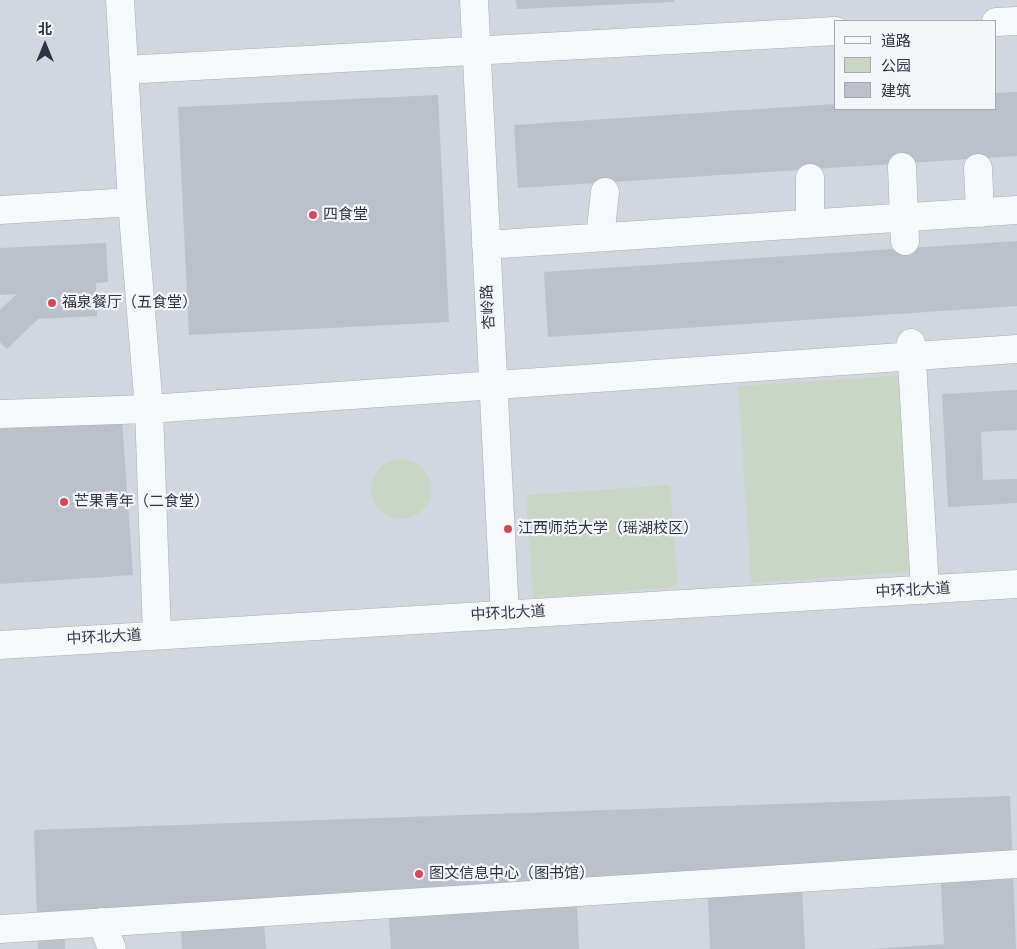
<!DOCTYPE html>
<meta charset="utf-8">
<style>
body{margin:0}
#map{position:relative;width:1017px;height:949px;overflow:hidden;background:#e4e7ec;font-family:"Sofia Sans Condensed","Noto Sans SC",sans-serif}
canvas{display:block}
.legend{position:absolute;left:834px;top:20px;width:162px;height:90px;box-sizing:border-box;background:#f4f6f9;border:1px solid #a4a8b1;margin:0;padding:6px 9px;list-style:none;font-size:15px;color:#2b3445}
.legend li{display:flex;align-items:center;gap:10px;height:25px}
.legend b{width:25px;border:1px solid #a4a8b1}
.north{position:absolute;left:20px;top:20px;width:50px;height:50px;-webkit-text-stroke:4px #f4f6f9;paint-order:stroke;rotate:0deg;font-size:14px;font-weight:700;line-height:20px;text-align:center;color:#2b3445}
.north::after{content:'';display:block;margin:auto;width:18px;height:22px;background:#2b3445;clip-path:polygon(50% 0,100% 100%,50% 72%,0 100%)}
</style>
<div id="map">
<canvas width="1017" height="949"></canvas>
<ul class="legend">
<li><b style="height:6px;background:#f7f8fa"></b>道路</li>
<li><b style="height:14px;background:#c9d6c5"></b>公园</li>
<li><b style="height:14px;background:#bbc0ca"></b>建筑</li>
</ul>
<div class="north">北</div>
</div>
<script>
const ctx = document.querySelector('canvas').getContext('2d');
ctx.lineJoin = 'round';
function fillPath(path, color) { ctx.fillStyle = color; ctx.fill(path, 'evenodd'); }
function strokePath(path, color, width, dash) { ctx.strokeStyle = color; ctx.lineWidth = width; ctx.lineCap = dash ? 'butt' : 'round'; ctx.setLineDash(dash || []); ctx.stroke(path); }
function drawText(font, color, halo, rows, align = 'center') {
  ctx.font = font + ' "Sofia Sans Condensed","Noto Sans SC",sans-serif'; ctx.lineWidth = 4.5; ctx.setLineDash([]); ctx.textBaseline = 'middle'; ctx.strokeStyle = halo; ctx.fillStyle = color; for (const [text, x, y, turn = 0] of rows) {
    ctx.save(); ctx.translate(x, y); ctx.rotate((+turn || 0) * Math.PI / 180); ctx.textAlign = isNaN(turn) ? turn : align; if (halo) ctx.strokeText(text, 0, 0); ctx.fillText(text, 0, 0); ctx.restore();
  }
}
fillPath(new Path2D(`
 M0,0h1017v949h-1017zM836,21h160v88h-160z`), '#d2d6de');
fillPath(new Path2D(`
 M907,375l14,196 -170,12 -13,-197z
 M371 489a30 30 0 1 1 60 0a30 30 0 1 1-60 0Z
 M670,485l8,102 -145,11 -7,-103z`), '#c9d6c5');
fillPath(new Path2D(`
 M516,0h158v2l-157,7z
 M1017,92v64l-499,32 -4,-63 322,-21v5h160v-16z
 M438,95l11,227 -260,13 -11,-228z
 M1017,241v65l-469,31 -4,-65z
 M106,243l2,39 -12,1 1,33 -59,3 -31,30 -7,-7v-32l17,-16 -17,1v-47z
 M1017,390v40l-36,2 2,48 34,-1v24l-69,4 -6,-113z
 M122,421l11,154 -133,9v-155z
 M1010,796l6,153h-145l73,-5 -4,-80 -139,7 4,78h-95l-3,-73 -131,7 3,66h-188l-4,-57 -125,9 4,48h-84l-2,-40 -116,5 1,35h-27l-4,-119z`), '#bbc0ca');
const minor = new Path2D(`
 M120,0l12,202 17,207 8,226
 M474,0l31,615
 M996,22l21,-1
 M124,70l712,-39
 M902,167l3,74
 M978,168l2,45
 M810,178v45
 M0,210l132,-8
 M600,237l5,-45
 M486,245l531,-35
 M911,343l14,247
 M0,414l149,-5 868,-60
 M0,645l1017,-61
 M102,922l10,27
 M0,929l1017,-65`);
strokePath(minor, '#a9aeb7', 29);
strokePath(minor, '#f7f8fa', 28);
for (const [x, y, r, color] of [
 [313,215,5,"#d1495b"],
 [52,303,5,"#d1495b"],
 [64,502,5,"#d1495b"],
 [508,529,5,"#d1495b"],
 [419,874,5,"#d1495b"]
]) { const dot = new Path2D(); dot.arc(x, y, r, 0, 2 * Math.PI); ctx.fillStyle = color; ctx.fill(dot); strokePath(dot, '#f4f6f9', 2); }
drawText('15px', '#2b3445', '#f4f6f9', [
 ["四食堂",323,215],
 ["福泉餐厅（五食堂）",62,303],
 ["芒果青年（二食堂）",74,502],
 ["江西师范大学（瑶湖校区）",518,529],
 ["图文信息中心（图书馆）",429,874]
], 'left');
drawText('15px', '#2b3445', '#f4f6f9', [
 ["杏岭路",489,307,-93],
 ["中环北大道",913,591,-3],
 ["中环北大道",508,614,-3],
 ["中环北大道",104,638,-3]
]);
</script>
